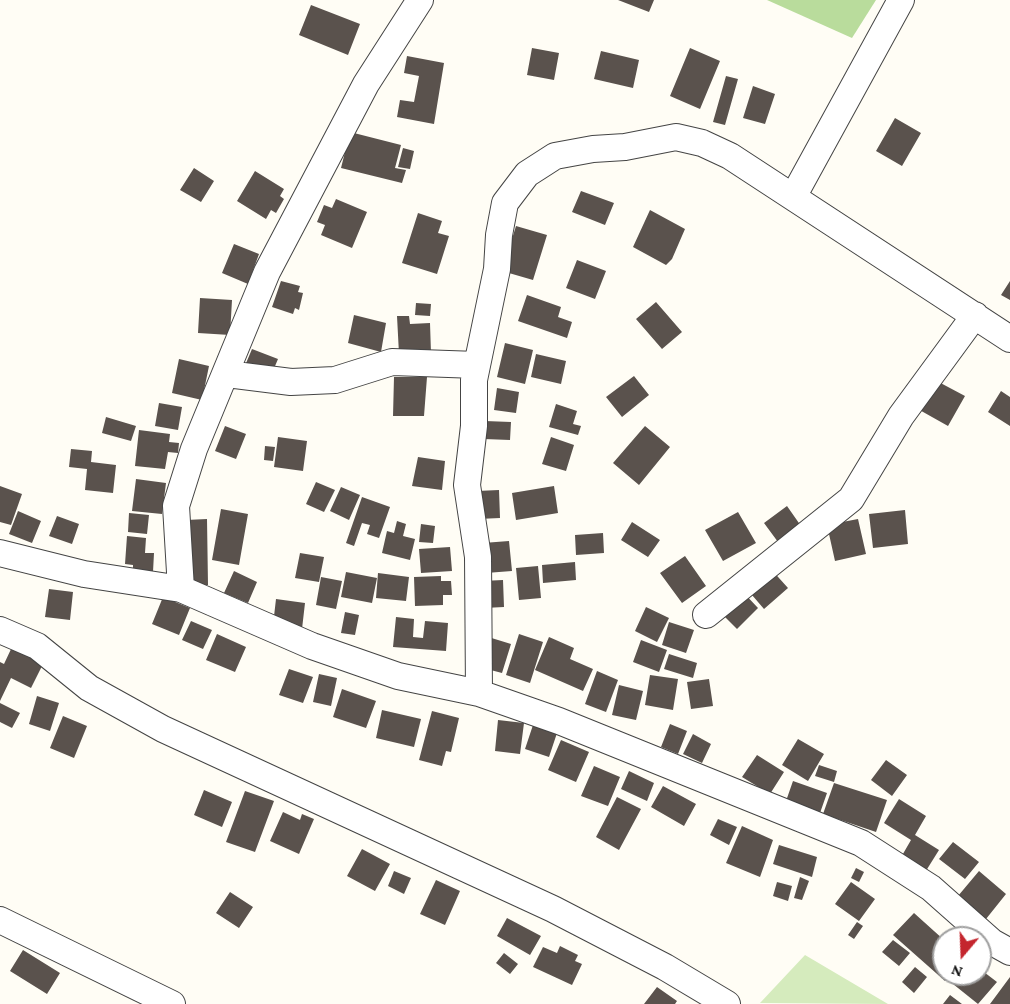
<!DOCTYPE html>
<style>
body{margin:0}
#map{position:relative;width:1010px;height:1004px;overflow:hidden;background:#fffdf5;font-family:"Crimson Pro",serif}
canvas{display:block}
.north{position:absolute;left:932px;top:926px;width:60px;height:60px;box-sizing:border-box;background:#fff;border:2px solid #a0a0a0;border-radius:50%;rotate:199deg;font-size:16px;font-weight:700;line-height:24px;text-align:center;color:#111}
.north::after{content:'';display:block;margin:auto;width:21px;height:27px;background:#c4262e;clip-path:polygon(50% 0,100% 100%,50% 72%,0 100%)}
</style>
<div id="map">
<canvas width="1010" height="1004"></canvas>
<div class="north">N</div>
</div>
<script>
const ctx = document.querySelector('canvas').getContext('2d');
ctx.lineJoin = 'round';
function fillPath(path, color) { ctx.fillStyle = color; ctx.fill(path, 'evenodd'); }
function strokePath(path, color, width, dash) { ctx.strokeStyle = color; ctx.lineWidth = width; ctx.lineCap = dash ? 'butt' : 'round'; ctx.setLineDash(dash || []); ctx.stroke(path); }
fillPath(new Path2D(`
 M805,955l83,49 -128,-1z`), '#d5ebbd');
fillPath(new Path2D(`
 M767,0h109l-24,38z`), '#b9dc9c');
fillPath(new Path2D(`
 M618,0h36l-5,12z
 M311,5l49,19 -12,31 -49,-20z
 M532,48l27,5 -5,27 -27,-5z
 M690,48l30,13 -20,48 -30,-13z
 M601,51l38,9 -6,28 -39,-9z
 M407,56l37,7 -10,61 -37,-7 3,-17 14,2 5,-26 -15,-3z
 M726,76l12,3 -13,46 -12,-3z
 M753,86l22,8 -10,30 -22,-6z
 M895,118l26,15 -19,33 -26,-15z
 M350,132l51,13 -6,23 11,2 -4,13 -61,-15z
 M403,148l11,3 -4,18 -12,-2z
 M194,168l20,13 -13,21 -21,-12z
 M255,171l29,18 -4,7 4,3 -8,14 -5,-3 -5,9 -29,-18z
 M581,191l33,12 -9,22 -33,-13z
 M336,199l31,13 -15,36 -31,-13 4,-10 -8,-3 7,-17 8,3z
 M650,210l35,19 -13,30 -6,6 -33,-18z
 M418,213l24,8 -4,12 11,3 -12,38 -35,-11z
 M516,226l31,9 -14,45 -31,-9z
 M234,244l25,10 -11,30 -26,-11z
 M577,260l29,11 -11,28 -29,-11z
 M281,281l19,5 -2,6 5,1 -4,17 -4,-2 -2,6 -21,-7z
 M1010,281v19l-9,-5z
 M527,295l34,12 -3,10 14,5 -5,16 -49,-17z
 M200,298l32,2 -2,35 -32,-2z
 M656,302l26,30 -20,17 -26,-30z
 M416,303l15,1 -1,12 -15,-1z
 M354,315l32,8 -5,29 -33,-9z
 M397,316h12l1,8 20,-1 1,30 -32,1z
 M505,343l28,7 -8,34 -28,-7z
 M252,349l26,10 -8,19 -26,-10z
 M536,354l30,7 -5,23 -30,-7z
 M179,359l30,7 -7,34 -30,-7z
 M634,376l15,19 -27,22 -16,-20z
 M394,377h33l-3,39h-31z
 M933,379l32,17 -17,30 -32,-18z
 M497,388l22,4 -3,21 -22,-3z
 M1001,391l9,6v29l-22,-14z
 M159,403l23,4 -4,23 -23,-4z
 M556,404l21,7 -4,13 8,2 -3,9 -29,-8z
 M106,417l30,9 -5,15 -29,-8z
 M485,421l26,1 -1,18 -26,-1z
 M225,426l21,8 -10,25 -21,-8z
 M645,426l25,21 -31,38 -26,-22z
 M139,430l31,4 -1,8 10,1 -1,10 -10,-1 -3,17 -30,-3z
 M278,437l29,4 -4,30 -29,-4z
 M551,437l23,8 -8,26 -24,-7z
 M265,446l10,1 -2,14 -9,-1z
 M71,449l21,2 -1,11 25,3 -3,28 -28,-3 2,-21 -18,-2z
 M418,457l27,4 -3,29 -30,-4z
 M136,479l30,4 -4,31 -30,-3z
 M316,482l19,8 -11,22 -18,-8z
 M0,486l22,8 -11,31 -11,-3z
 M554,486l4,27 -42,7 -4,-27z
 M341,487l19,8 -11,25 -19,-9z
 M499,490l1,28 -22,1 -1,-28z
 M362,497l28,10 -11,31 -12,-4 3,-9 -8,-2 -8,23 -8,-3z
 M787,506l14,20 -23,16 -14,-19z
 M221,509l27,5 -9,51 -27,-5z
 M905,510l3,34 -35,4 -4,-34z
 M18,511l23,10 -9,22 -23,-9z
 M738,512l18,31 -33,18 -18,-31z
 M129,513l20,2 -2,19 -19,-2z
 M57,516l22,8 -7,20 -23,-8z
 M207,519l1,66h-21l-1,-65z
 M858,519l8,35 -31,7 -8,-36z
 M397,521l9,3 -3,12 12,3 -5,21 -28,-7 5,-22 7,2z
 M632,522l28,18 -12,17 -27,-17z
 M421,524l14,2 -2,17 -14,-1z
 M603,533l1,20 -28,2 -1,-20z
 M127,536l19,2 -1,15h9l-1,19 -20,-1v-6l-8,-1z
 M509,541l3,30 -26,2 -3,-30z
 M450,547l2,24 -31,2 -2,-24z
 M300,553l24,4 -5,25 -24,-4z
 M685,556l21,30 -24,17 -22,-30z
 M575,562l1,18 -33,3 -1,-18z
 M538,566l3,32 -22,2 -3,-32z
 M770,568l18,20 -24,21 -18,-21z
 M234,571l23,11 -9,21 -24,-10z
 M346,572l31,6 -5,25 -31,-6z
 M378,573l31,4 -3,24 -30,-3z
 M441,576v5h10l1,14h-9v10l-28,1 -1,-29z
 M321,577l21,4 -6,28 -20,-4z
 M503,580l1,27 -20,1 -2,-27z
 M49,589l24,3 -3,28 -25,-3z
 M742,591l16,17 -21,21 -17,-17z
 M163,597l27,11 -11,27 -27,-11z
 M276,599l29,4 -3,26 -29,-4z
 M646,607l23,11 -12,24 -22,-11z
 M345,612l14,3 -4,20 -14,-2z
 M396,617l18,2 -1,18 10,1 2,-17 23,2 -2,28 -53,-4z
 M191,621l21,9 -9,19 -21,-9z
 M669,622l25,8 -8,23 -24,-8z
 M217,634l29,13 -11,25 -29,-12z
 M519,634l24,8 -13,41 -24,-8z
 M485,636l26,8 -9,29 -19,-5z
 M549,637l25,11 -4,11 23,10 -10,22 -48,-21z
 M641,640l26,10 -8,22 -26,-10z
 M12,647l32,15 -13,26 -20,-10 -11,23v-39l4,2z
 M669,654l28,9 -4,15 -29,-9z
 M289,669l24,8 -10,26 -24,-8z
 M597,671l21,9 -12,32 -21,-8z
 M319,674l18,4 -6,28 -18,-4z
 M650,675l28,4 -5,31 -28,-5z
 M709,679l4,27 -22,3 -4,-27z
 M619,685l24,6 -7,29 -24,-5z
 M342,689l34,12 -10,27 -33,-11z
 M37,696l22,7 -9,28 -21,-7z
 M0,703l20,10 -8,15 -12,-6z
 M382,710l39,9 -7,28 -38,-9z
 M432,711l27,7 -8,34 -5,-1 -4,15 -23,-6z
 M63,716l24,10 -13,32 -24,-10z
 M498,720l26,3 -4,31 -25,-3z
 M670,724l17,7 -9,23 -17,-7z
 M533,725l24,8 -8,24 -24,-8z
 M693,734l18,10 -9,19 -19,-9z
 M798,739l26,15 -16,27 -26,-16z
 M561,740l28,12 -13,30 -28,-12z
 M757,755l27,17 -14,22 -28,-17z
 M886,760l21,15 -15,21 -21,-16z
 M819,765l18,6 -3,11 -19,-6z
 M594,766l26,11 -12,29 -27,-10z
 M629,771l25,12 -7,18 -26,-12z
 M793,781l34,12 -7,20 -34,-12z
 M834,783l53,17 -11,32 -53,-18z
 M663,786l33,18 -12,22 -33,-19z
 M204,790l28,12 -10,25 -28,-12z
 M245,791l29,10 -19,51 -29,-10z
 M617,797l24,12 -22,41 -23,-13z
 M899,799l27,17 -11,19 24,15 -15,24 -24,-15 11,-19 -27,-17z
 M283,812l17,8 2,-6 12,5 -15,35 -29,-13z
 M718,819l19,8 -8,18 -19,-10z
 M742,826l31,14 -13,37 -34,-14z
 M953,842l26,20 -14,17 -26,-20z
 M779,845l38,12 -5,20 -39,-13z
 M362,849l28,15 -15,27 -28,-15z
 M856,868l8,4 -5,10 -8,-4z
 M394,871l17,7 -7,16 -16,-8z
 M979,871l27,23 -20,25 -28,-23z
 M800,877l9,4 -7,19 -8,-2z
 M436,880l24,11 -15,34 -25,-11z
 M777,882l15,4 -4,15 -15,-5z
 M851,882l24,17 -16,22 -24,-17z
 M230,892l23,15 -14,21 -23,-15z
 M914,913l30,27v34h7l-6,7 -52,-46z
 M507,918l34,18 -11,19 -33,-19z
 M857,922l6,4 -9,13 -6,-4z
 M893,940l17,13 -11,13 -17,-14z
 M560,946l18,9 -3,6 7,3 -10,21 -39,-18 10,-20 14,6z
 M23,950l37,23 -13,21 -37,-23z
 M504,953l14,11 -8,10 -14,-11z
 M915,967l12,10 -13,16 -12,-11z
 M980,969l17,13 -19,22 -25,-20 8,-10h19z
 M1010,977v27h-20z
 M657,987l20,14 -2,3h-31z
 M950,995l12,9h-19z`), '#5a524d');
const minor = new Path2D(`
 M793,197l108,-197
 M227,374l64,8 44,-2 57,-18 85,3
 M0,553l84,21 97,15 131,57 86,30 81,17 80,28 302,122 70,45 61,54 18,10
 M181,589l-5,-83 18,-57 73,-177 99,-188 54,-84
 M706,615l145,-116 50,-83 74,-101
 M0,630l37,16 52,42 74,41 390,180 112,58 62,37
 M479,693l-1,-136 -11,-72 7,-59v-46l23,-111 2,-34 6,-32 22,-29 28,-18 38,-7 32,-2 51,-10 26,6 28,13 280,183
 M0,920l172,84`);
strokePath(minor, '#444', 28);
strokePath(minor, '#fff', 26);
</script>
